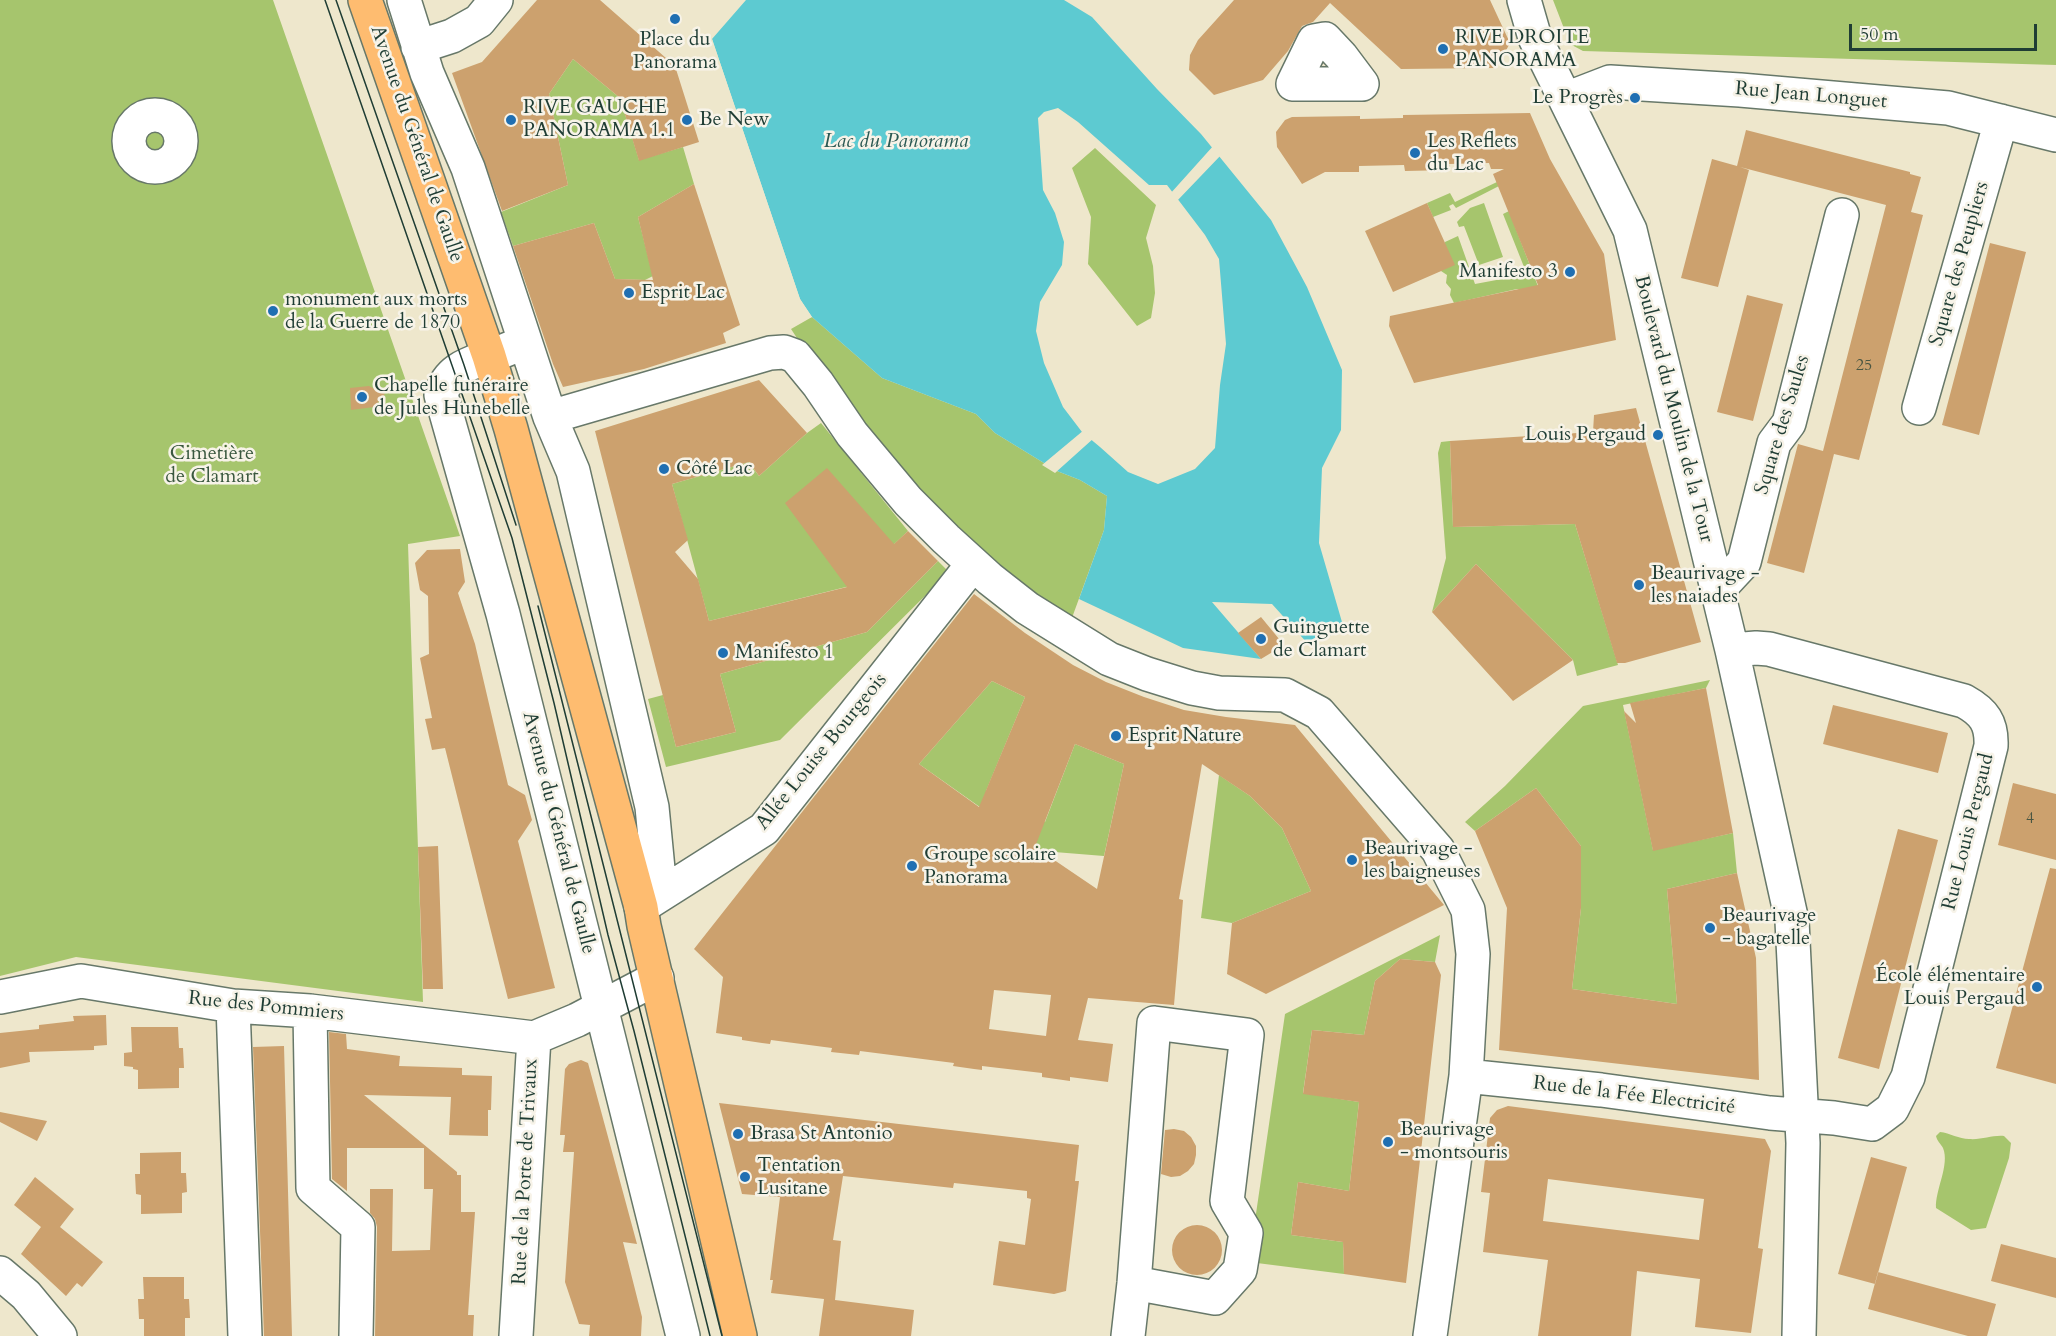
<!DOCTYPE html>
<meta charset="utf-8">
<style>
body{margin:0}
#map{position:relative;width:2056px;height:1336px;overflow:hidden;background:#eee7cc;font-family:Cardo,serif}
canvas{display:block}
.scale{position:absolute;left:1849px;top:24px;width:188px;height:27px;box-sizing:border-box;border:3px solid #1f3d34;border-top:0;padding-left:8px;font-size:18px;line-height:21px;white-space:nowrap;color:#1f3d34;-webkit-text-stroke:4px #f7f3e8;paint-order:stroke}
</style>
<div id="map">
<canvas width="2056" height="1336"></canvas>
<div class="scale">50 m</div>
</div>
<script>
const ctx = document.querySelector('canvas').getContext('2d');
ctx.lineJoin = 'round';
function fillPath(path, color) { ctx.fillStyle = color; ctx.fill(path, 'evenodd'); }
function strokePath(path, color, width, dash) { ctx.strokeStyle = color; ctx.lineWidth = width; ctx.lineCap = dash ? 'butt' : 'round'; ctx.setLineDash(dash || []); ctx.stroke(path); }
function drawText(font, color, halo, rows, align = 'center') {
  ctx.font = font + ' Cardo,serif'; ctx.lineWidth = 5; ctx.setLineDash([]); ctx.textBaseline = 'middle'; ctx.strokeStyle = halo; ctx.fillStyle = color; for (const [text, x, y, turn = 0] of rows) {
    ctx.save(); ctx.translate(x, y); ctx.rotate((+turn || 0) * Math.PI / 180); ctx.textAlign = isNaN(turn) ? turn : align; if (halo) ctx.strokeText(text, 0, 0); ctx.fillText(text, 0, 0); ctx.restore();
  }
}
fillPath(new Path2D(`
 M0,0h273l187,536 -52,8 15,458 -347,-45 -76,19z
 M1553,0h503v65l-473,-14 -13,-7z
 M573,59l47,39 19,62 44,-13 11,37 -56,33 15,59 -8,4 -30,-1 -21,-56 -81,23 -12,-34 67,-27 -19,-91z
 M1095,148l61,57 -10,33 7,28 2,27 -4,25 -14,8 -49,-62 3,-47 -19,-49z
 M1497,182l2,4 -43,22 -3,-4 -4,2 2,4 -18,7 -6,-14 23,-10 5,9z
 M1484,203l19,54 -24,8 -15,-39 -5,1 -2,-5 13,-14z
 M1509,211l30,78h-22l-63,14 -4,-8 1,-6 -5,-6 1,-8 -6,-4 4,-29 13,-6 17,48 43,-8 8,-4 -23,-58z
 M812,317l70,61 94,36 19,19 62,38 23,9 27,16 -3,34 -35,96 -86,-63 -163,-190 -29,-44z
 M821,423l87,108 -58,55 -141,35 -37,-137 77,-22 10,14 48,-43z
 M1450,441l3,86 122,-3 43,141 -41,11 -4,-16 -97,-96 -44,48 14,-54 -8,-105 3,-11z
 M938,561l11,11 -169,168 -114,27 -18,-68 15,-4 13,52 60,-15 -16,-58 147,-42z
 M1710,680l-4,8 -83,17 30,145 80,-17 4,40 -70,16 10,115 -105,-15 9,-81v-62l-45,-58 -61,43 -10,-9 40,-36 78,-80z
 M992,681l33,16 -39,94 59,31 30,-78 49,20 -20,92 -62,-5 -123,-87z
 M1219,775l31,21 32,32 29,63 -79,32 -31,-5z
 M1440,935l-5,27 -35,-3 -25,22 -11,54 -52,-5 -9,63 56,9 -10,89 -51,-9 -7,53 52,7 1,32 -95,-12 36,-248z
 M1940,1132c10,1 19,7 29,7 13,1 23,-4 35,-3l7,7 -2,15 -23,70 -15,2 -35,-22c-1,-18 14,-43 7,-60 -2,-4 -6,-7 -7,-12z`), '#a6c56d');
fillPath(new Path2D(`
 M746,0h318l28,17 65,72 44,45 70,86 36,67 35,83 -1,60 -19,38 -3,75 25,86 -35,16 -37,-41 -60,-2 49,57 -78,-11 -104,-49 25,-69 3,-34 -27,-16 -23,-9 -62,-38 -19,-19 -94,-36 -70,-61 -12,-18 -88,-260zM1058,108l20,14 71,63h18l38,50 14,24 7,85 -6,41 -5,63 -20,21 -37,15 -30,-12 -28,-25 -18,-15 -19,-25 -19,-44 -8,-32 4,-29 22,-37 2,-23 -9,-29 -12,-23 -5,-72 6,-6z`), '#5dcad1');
fillPath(new Path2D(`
 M712,39l88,260 12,18 -3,1 -12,-18 -87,-259z
 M1214,145l8,9 -46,48 -6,-8z
 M1084,430l10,8 -39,35 -13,-8z`), '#eee7cc');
fillPath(new Path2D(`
 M537,0h63l75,66 24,76 -60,19 -19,-63 -47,-39 -24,35 19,91 -66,26 -50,-138 30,-11z
 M1234,0h256l20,43 -8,15 -7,10 -94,1 -71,-66 -17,19 -11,4 -14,25 -25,29 -49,15 -25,-25 1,-15 8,-15z
 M1530,113l20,46 54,95 12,86 -202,43 -25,-57 1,-10 148,-31 -45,-111 11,-5h-13l-2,-6 -40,1 1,6 -45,1 -1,-6 -45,1v6h-34l-23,12 -25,-37 -1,-15 9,-12 7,-3 68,-1v3l43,-1v-3z
 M1746,130l164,42v2l11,3 -10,35 12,3 -64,245 -25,-6 -30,119 -37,-10 31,-119 25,7 63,-246 -146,-38 9,3 -31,117 -37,-9 31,-119 25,7z
 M694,184l46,141 -17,8 3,10 -82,26 -81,18 -10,-23 -40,-118 81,-23 21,56 38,1 -15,-63z
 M1427,203l28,62 -62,27 -28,-61z
 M1990,243l36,9 -47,183 -37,-10z
 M1747,295l36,9 -30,117 -36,-9z
 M759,380l48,53 -48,43 -10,-14 -77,22 16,56 -13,12 23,27 11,42 138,-34 -62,-84 42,-35 67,76 14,-13 30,30 -71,71 -147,42 16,58 -60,15 -81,-316z
 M369,386l16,8 -11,13 -23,3 -1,-22z
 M1636,408l65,234 -76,21h-8l-42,-139 -122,3 -3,-86 143,-9 1,-17z
 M460,549l5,33 -7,11 17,51 33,141 17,10 7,25 -14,21 37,147 -47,11 -63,-251 -13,2 -7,-31 7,-1 -12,-60 9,-4 -1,-58 -8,-6 -5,-27 12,-13z
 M1476,564l97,96 -60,41 -81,-89z
 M974,594l51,39 48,32 33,17 38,15 40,13 42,7 69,8 149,180 -178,89 -39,-20 5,-51 79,-32 -29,-63 -32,-32 -48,-32 -23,135 4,1 -9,105 -86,-7 -10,42 35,4 -5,38 -38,-5v4l-28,-4v-4l-60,-7v4l-8,-1 -21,-3 1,-3 -94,-12 -1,4 -28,-3 1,-4 -61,-8 -1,4 -8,-1 -20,-3v-3l-26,-4 7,-56 -29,-28zM992,681l33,16 -46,110 -60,-43zM1075,744l49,20 -27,125 -62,-42zM994,990l57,5 -5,41 -57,-7z
 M1261,617l23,28 -23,14 -23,-26z
 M1706,688l27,145 -80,18 -29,-140 12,12 -6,-20z
 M1833,705l115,28 -10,40 -115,-29z
 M2013,783l43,11v66l-58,-15z
 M1536,788l45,58v62l-9,81 105,15 -10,-115 70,-16 19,85 3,122 -260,-30 8,-142 -32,-77z
 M1898,829l40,11 -59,229 -41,-11z
 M438,846l5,143h-20l-5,-142z
 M2050,868l6,1v215l-60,-16z
 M1400,959l35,3 6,13 -35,308 -62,-9 -1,-32 -52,-7 7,-53 51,9 10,-89 -56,-8 9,-64 52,5 11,-54z
 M106,1015l1,30 -13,1v4l-65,2 1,10 -30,6v-35l39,-4v-4l35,-4 -1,-5z
 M131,1027h47l1,21h4l1,20h-5v20l-41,1v-19l-5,-1v-2l-9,-1v-13l8,-1z
 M329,1032l17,2 1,15 53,7 -1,10 63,2v7l30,1 -1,34h-3v26l-39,-1 2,-38 -87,-2 93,77v3h4v37h14l-7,103h6l-1,21h-98l2,-109 -2,-8 -5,-6v-24h23l-1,62 38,-1 3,-61h-9v-41h-77v43l-15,-12z
 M284,1046l8,290h-28l-11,-289z
 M581,1060l7,3 49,181 -14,-2 19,75 -1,19h-52l1,-11 -11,-1 -14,-42 9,-130h-11l2,-17h-5l5,-66 4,-5z
 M719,1103l360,42 -4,36h4l-13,110 -12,3 -61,-9 6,-44 26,4 6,-46 -4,-1v-7l-73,-8 -1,5 -110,-12 -10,64 8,1 -6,59 79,10 -3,26h-92l5,-37 -53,-6 2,-13h-3l10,-83 -38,-3z
 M1508,1106l257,33 6,12 -13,97 5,1 -12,84 -56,-6 5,-48 -63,-8 -6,65h-93l10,-76 -65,-8 7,-59 -9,-1 9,-74 7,-8zM1548,1179l156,20 -5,41 -156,-19z
 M0,1112l47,9 -10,20 -37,-19z
 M1174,1129l10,2 7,6 5,9v9l-2,9 -6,7 -8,5 -9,1 -10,-3 4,-44z
 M181,1152v21h5l1,19 -5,1v20l-41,1v-19l-5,-1 -1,-20h5v-21z
 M1871,1157l36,10 -32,117 -37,-10z
 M35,1177l39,32 -14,18 43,35 -21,25 -5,-4 -11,13 -45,-42 20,-27 -27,-22z
 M1172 1250a25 25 0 1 1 50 0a25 25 0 1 1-50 0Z
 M2001,1244l55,14v40l-65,-17z
 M1878,1272l118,32 -9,32h-19l-100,-27z
 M143,1277h41v22h5l1,19h-5v18h-41v-17h-5l-1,-20h6z`), '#cca16e');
const minor = new Path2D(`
 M404,0l23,73 41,95 82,249 23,54 79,336 6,62 -17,38
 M1524,0l11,38 95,192 102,420 60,271 11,222 -4,193
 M418,47l34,-11 27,-15 17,-21
 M1293,84l21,-43 11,-2 16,17 21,28h-65
 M1566,99l44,-17 130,8 208,18 108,27
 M129 141a26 26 0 1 1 52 0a26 26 0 1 1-52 0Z
 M525,342c-12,5 -23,10 -35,14 -22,8 -42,13 -49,39l62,219 180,722
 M1919,408l82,-287
 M550,417l220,-64 14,-1 11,4 23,28 34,50 56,67 38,38 44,40 37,29 82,51 38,15 45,14 27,5 66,2 34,18 119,137 30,60 5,44 -7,122 -36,260
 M1717,591l27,-29 30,-119 15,-20 53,-208
 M641,907l123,-78 209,-265
 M0,997l81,-16 152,25 77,5 224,27
 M233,1006l12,330
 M310,1011l3,177 45,39 -2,109
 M1466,1076l135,14 169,23 64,5 38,6 20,-15 16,-32 83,-331c1,-23 -7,-34 -27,-45l-195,-52 -13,-1 -24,2
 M0,1273l26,22 34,41
 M516,1336l18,-298 43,-18 80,-42
 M1128,1336l6,-53 20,-260 93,12 -20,166 19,32 -6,37 -25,28 -81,-15`);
const major = new Path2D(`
 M365,0l124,356 22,73 130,478 3,19 96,410`);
strokePath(minor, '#677869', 36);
strokePath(major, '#677869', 36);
strokePath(minor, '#fff', 33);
strokePath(major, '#febc70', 33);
strokePath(new Path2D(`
 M325,0l187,538 42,165 54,232 26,96 76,305
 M336,0l128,365 52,160
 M538,606l184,730`), '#1f3d34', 1.5);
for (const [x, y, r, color] of [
 [675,19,6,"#1f6fb2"],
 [1443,49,6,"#1f6fb2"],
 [1635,98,6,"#1f6fb2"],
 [511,120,6,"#1f6fb2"],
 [687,120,6,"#1f6fb2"],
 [1415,153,6,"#1f6fb2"],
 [1570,272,6,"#1f6fb2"],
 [629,293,6,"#1f6fb2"],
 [273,311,6,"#1f6fb2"],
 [362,397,6,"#1f6fb2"],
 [1658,435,6,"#1f6fb2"],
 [664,469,6,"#1f6fb2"],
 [1639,585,6,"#1f6fb2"],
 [1261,639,6,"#1f6fb2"],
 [723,653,6,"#1f6fb2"],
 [1116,736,6,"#1f6fb2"],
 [1352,860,6,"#1f6fb2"],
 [912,866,6,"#1f6fb2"],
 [1710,928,6,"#1f6fb2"],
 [2037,987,6,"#1f6fb2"],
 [738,1134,6,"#1f6fb2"],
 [1388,1142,6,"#1f6fb2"],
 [745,1177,6,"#1f6fb2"]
]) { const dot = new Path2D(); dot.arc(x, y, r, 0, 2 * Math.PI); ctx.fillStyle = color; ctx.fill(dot); strokePath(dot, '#f7f3e8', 2); }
drawText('16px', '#4a5642', null, [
 ["25",1864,366],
 ["4",2030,819]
]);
drawText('20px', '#1f3d34', '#f7f3e8', [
 ["RIVE DROITE",1455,38],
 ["PANORAMA",1455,61],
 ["Place du",675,40,"center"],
 ["Panorama",675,63,"center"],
 ["Le Progrès",1623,98,"right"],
 ["RIVE GAUCHE",523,108],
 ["PANORAMA 1.1",523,131],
 ["Be New",699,120],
 ["Les Reflets",1427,142],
 ["du Lac",1427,165],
 ["Manifesto 3",1558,272,"right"],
 ["Esprit Lac",641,293],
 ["monument aux morts",285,300],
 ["de la Guerre de 1870",285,323],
 ["Chapelle funéraire",374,386],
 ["de Jules Hunebelle",374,409],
 ["Louis Pergaud",1646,435,"right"],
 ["Côté Lac",676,469],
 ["Beaurivage -",1651,574],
 ["les naiades",1651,597],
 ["Guinguette",1273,628],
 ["de Clamart",1273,651],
 ["Manifesto 1",735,653],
 ["Esprit Nature",1128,736],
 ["Beaurivage -",1364,849],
 ["les baigneuses",1364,872],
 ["Groupe scolaire",924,855],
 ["Panorama",924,878],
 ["Beaurivage",1722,916],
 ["- bagatelle",1722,939],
 ["École élémentaire",2025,976,"right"],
 ["Louis Pergaud",2025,999,"right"],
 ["Beaurivage",1400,1130],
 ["- montsouris",1400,1153],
 ["Brasa St Antonio",750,1134],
 ["Tentation",757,1166],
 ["Lusitane",757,1189]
], 'left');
drawText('20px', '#1f3d34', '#f7f3e8', [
 ["Rue Jean Longuet",1811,96,5],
 ["Avenue du Général de Gaulle",416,144,71],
 ["Square des Peupliers",1960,264,-74],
 ["Boulevard du Moulin de la Tour",1673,409,76],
 ["Square des Saules",1783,425,-73],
 ["Allée Louise Bourgeois",822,752,-51],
 ["Rue Louis Pergaud",1969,832,-76],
 ["Avenue du Général de Gaulle",558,833,76],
 ["Rue des Pommiers",266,1007,6],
 ["Rue de la Fée Electricité",1634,1096,7],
 ["Rue de la Porte de Trivaux",526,1172,-87]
]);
drawText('20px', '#3a583f', '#f7f3e8', [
 ["Cimetière",212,454],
 ["de Clamart",212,477]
]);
drawText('italic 21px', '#2b5953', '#f7f3e8', [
 ["Lac du Panorama",896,142]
]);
</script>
